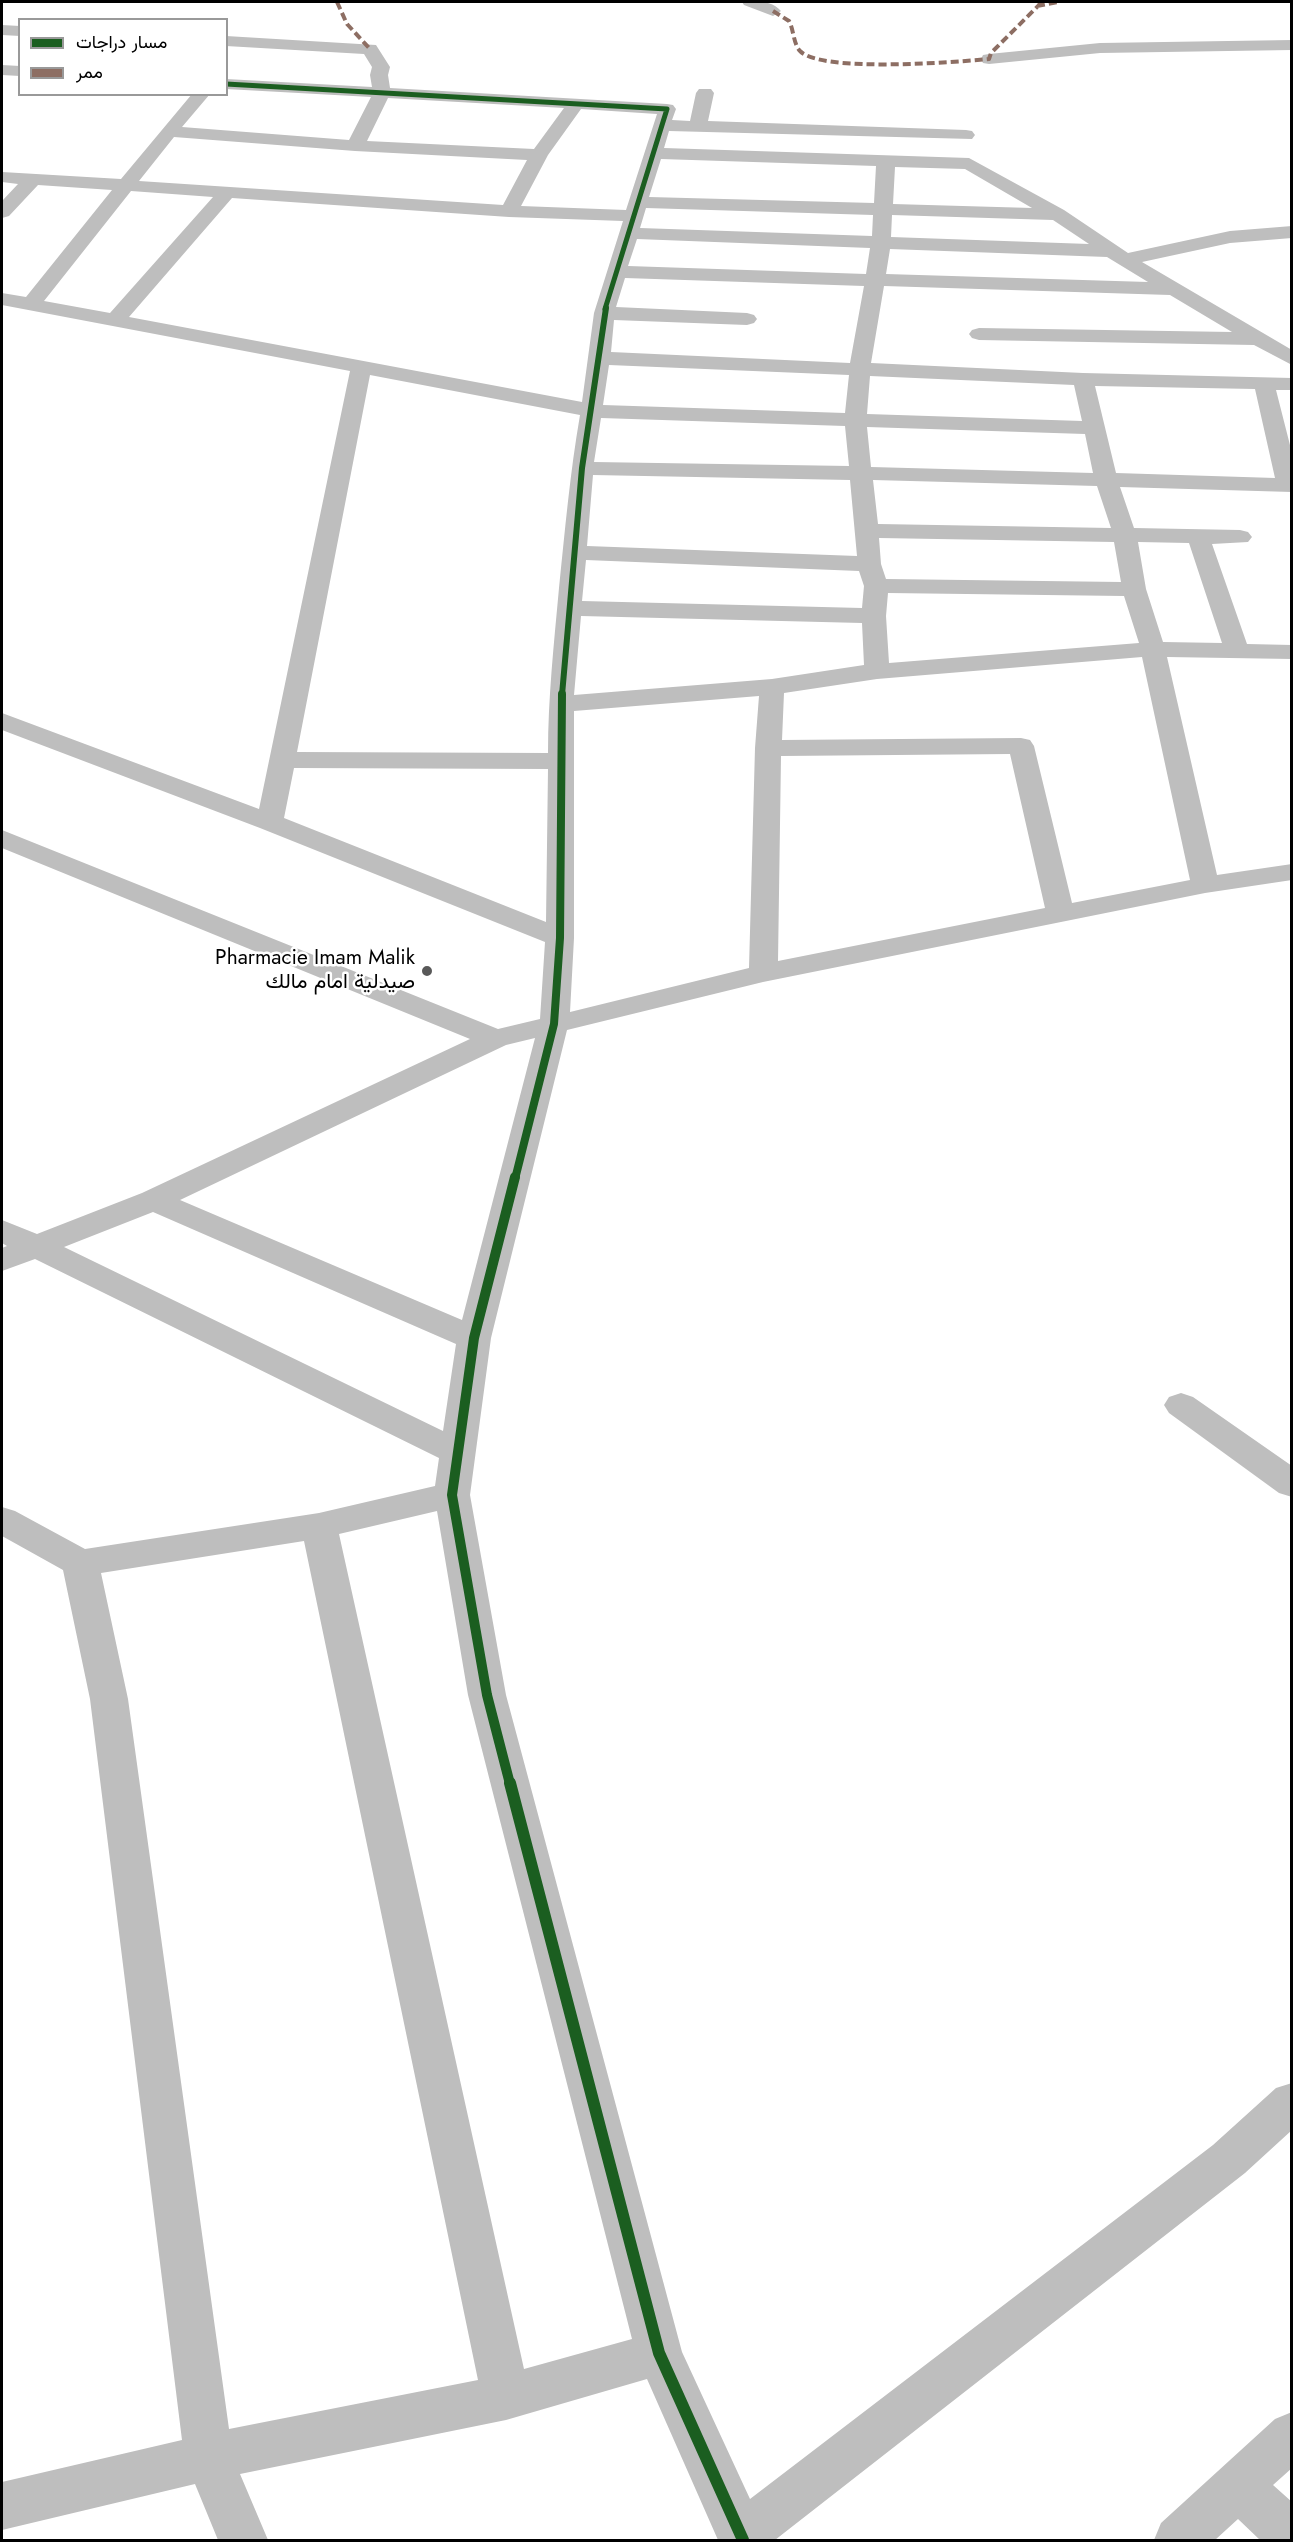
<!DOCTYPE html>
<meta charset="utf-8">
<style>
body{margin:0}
#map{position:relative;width:1293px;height:2542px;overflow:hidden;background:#fff;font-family:Jost,Vazirmatn,sans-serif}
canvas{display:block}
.frame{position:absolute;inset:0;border:3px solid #000;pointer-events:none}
.legend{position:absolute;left:18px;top:18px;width:210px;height:78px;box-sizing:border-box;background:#fff;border:2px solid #999;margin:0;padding:8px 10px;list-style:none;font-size:18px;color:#000}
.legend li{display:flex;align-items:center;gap:12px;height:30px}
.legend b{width:30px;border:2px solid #999}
</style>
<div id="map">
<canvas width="1293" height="2542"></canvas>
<div class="frame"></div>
<ul class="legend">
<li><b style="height:8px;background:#1b5e20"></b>مسار دراجات</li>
<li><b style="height:8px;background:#8d6e63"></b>ممر</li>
</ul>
</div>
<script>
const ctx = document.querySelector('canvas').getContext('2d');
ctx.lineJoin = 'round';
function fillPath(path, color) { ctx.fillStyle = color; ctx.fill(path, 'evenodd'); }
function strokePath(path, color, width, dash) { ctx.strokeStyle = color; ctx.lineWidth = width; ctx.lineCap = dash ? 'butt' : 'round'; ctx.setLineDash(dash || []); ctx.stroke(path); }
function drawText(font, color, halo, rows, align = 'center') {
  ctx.font = font + ' Jost,Vazirmatn,sans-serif'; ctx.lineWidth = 5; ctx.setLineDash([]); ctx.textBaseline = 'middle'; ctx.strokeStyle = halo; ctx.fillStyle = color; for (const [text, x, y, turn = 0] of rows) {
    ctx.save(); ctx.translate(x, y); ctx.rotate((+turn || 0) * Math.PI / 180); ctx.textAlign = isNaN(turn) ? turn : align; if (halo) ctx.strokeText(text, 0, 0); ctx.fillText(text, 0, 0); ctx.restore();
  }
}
fillPath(new Path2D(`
 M742,2c13,-1 30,-2 39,9l-8,5 -29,-11z
 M2,25l18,1v10l-18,-1z
 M226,36l150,9 14,22 -2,8 2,13 277,16 6,1 3,4 -4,11 18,1 6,-28 3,-4h12l3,4 -6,28 258,9 6,1 3,4 -3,4 -303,-8 -5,17 305,10 95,52 64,43 102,-22 62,-5v12l-62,5 -88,19 150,88v15l-38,-20 -275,-5 -7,-2 -3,-4 3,-4 7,-2 253,4 -62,-37 -286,-9 -13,77 212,10 209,5v12h-16l16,63v39l-172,-5 14,41 106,2 8,2 4,5 -4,5 -36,2 35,100 45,1v14l-125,-2 50,218 75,-11v16l-87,13 -442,89 -196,48 -76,308 -21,157 36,200 176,657 68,147 463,-354 63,-57 16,-5v47l-47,43 -470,367h-57l-71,-161 -141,41 -266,54 28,66h-50l-23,-56 -193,46v-48l180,-42 -92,-741 -27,-129 -61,-34v-29l13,4 70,38 234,-36 116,-27 4,-28 -404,-199 -33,12v-23l5,-2 -5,-3v-23l35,14 105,-41 328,-154 -468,-191v-18l496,199 42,-10 5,-77 -285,-114 -258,-98v-17l257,96 91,-438 -348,-66v-12l24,4 86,-107 -74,-5 -29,31 -7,2v-17l16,-17 -16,-2v-10l119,7 71,-85h18l-28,33 167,13 22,-43 -145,-8v-10l146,8 -2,-12 2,-8 -8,-13 -138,-8zM388,98l176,10 -30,41 -167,-8zM581,109l76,5 -31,96 -105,-4 27,-51zM174,137l181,14 172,9 -24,45 -364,-24zM661,159l215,7 -2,37 -225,-6zM895,167l70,2 67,39 -139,-4zM131,191l82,6 -103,116 -66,-12zM232,198l277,19 114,4 -29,92 -12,89 -453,-85zM646,208l227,7 -1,21 -232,-8zM892,215l161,5 36,24 -198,-7zM637,239l233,9 -4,26 -238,-8zM890,249l217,8 41,25 -262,-8zM625,278l239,8 -14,77 -239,-11 3,-32 133,5 7,-2 3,-4 -3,-4 -7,-2 -131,-6zM609,365l240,10 -4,38 -242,-8zM370,375l210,40c-10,58 -15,115 -21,173 -5,55 -11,110 -11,165l-251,-1zM870,376l204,9 8,36 -215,-7zM1095,386l160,3 20,89 -159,-5zM601,418l244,8 4,40 -255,-4zM867,427l218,7 8,39 -222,-6zM593,475l257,5 7,76 -270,-10zM873,480l224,6 14,42 -233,-4zM879,538l235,4 7,40 -235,-3 -5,-15zM1138,542l51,1 33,100 -59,-1 -17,-53zM586,560l273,11 5,15 -2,22 -280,-7zM888,593l236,3 15,47 -250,20 -3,-47zM581,616l281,7 2,42 -92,14 -198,16zM1142,657l48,223 -118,23 -38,-157 -4,-6 -9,-2 -239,2 2,-47 93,-14zM759,696l-4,52 -6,220 -179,44 4,-74v-227zM1010,754l35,154 -267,53 3,-205zM294,768l254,1 -2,153 -262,-104zM535,1038l-73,282 -282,-120 326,-155zM153,1212l303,132 -13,87 -379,-184zM437,1511l31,184 164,644 -108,30 -185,-835zM304,1541l174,839 -249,49 -101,-730 -27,-126z
 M1292,40v10l-192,3 -111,11 -6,-1 -2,-4 2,-4 6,-1 111,-11z
 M2,65l18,1v10l-18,-1z
 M1181,1393l12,4 99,69v31l-13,-4 -110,-80 -5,-8 5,-8z
 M1292,2412v56l-19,17 19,17v38h-32l-22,-21 -23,21h-61l7,-17 114,-104z`), '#bebebe');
strokePath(new Path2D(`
 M337,2l10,22 23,25
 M1037,6l21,-4
 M773,11l16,10c5,9 4,22 11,30 21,22 156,11 189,8l2,-6 51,-51`), '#8d6e63', 4, [8, 4]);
strokePath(new Path2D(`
 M226,84l441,25 -62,200`), '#1b5e20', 5);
strokePath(new Path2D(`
 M562,695l20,-227 24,-160`), '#1b5e20', 6);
strokePath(new Path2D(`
 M515,1179l39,-155 6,-86 2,-244`), '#1b5e20', 8);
strokePath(new Path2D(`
 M510,1784l-23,-89 -35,-200 22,-157 41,-161`), '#1b5e20', 10);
strokePath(new Path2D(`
 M510,1783l149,570 84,187`), '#1b5e20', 12);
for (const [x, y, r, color] of [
 [427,971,6,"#595959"]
]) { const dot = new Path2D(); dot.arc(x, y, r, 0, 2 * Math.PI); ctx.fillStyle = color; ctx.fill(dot); strokePath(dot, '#fff', 2); }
drawText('21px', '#000', '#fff', [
 ["Pharmacie Imam Malik",415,959],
 ["صيدلية امام مالك",415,983]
], 'right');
</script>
